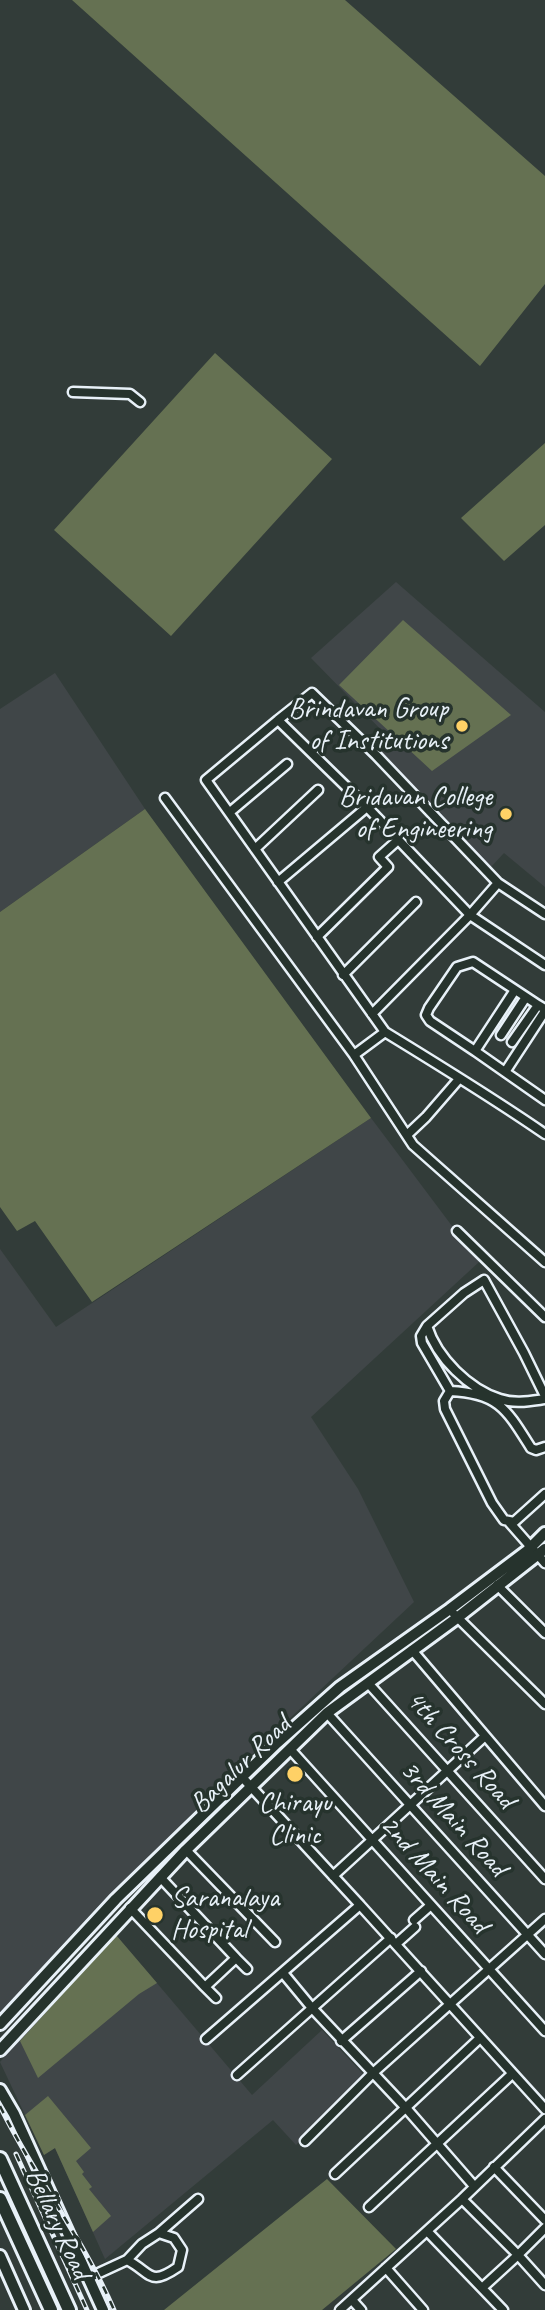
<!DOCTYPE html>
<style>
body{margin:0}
canvas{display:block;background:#323c39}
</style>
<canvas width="545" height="2310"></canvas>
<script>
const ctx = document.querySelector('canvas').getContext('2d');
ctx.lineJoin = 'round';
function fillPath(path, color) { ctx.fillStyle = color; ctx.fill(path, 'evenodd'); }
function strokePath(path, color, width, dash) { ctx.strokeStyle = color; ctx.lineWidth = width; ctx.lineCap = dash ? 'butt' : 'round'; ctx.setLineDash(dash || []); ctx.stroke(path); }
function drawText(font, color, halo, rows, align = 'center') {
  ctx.font = font + ' Caveat,sans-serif'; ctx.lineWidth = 7; ctx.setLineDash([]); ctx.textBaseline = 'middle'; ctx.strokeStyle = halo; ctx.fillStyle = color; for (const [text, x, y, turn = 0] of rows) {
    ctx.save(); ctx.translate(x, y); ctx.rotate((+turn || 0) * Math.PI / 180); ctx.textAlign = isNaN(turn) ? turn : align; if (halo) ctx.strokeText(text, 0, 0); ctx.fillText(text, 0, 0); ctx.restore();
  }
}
fillPath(new Path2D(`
 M396,582l149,130v175l-41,-34 -15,16 -110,-116 13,-12 -81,-83z
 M55,673l90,136 -145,103v-203z
 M371,1118l108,144 -168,155 47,72 56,113 -142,133 -174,171 -98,107v-764l56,78z
 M116,1935l136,160 70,-65 42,45 -68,70 -23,-25 -168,139 -50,-111 -11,7 -44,-93z`), '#404648');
fillPath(new Path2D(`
 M72,0h273l200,176v108l-65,82z
 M215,353l117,106 -161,177 -117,-106z
 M545,443v82l-41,36 -43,-43z
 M403,620l108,95 -79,56 -93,-86z
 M145,809l226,309 -279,184 -57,-81 -18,10 -17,-24v-295z
 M116,1935l41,48 -18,11 -101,84 -18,-37z
 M48,2096l43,52 -15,13 8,11 -2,2 10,13 -3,2 22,27 -18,16 -38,-84 -11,7 -19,-40z
 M327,2179l69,70 -74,61h-158z`), '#657152');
const minor = new Path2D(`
 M73,392l57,2 10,8
 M278,720l-72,60 179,252
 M165,798l189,257 59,90 132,117
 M230,812l57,-48
 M255,849l63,-59
 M278,882l89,-75
 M498,883l47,31
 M317,937l71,-70 -9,-10 19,-17
 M343,975l73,-73
 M515,990l-40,61 -45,-30 -4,-6 3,-7 28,-41 16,-5 65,43 7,4
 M545,1011l-40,61 40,28
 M372,1014l98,-99 -103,-108 -89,-87 34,-27 64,62 122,128 -28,32 75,50
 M501,1035l25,-38
 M512,1042l26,-37
 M475,1051l30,21
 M354,1055l31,-23c54,33 108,66 160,102
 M408,1134l18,-17 33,-38
 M457,1231l88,86
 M427,1326l-6,10 1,7 28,48
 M545,1396l-21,-43 -40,-73 -20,13 -37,33c10,32 42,63 73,73 15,5 30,2 45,0
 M545,1447l-9,3 -5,-2c-24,-38 -32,-55 -81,-57l-6,10 1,8 47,94 12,17 10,2 31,-28
 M509,1522l36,41
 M497,1585l48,48
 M454,1614l91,90
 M412,1650l133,156
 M368,1683l177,196
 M327,1713l218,241
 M290,1749l255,282
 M186,1850l89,92
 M333,1876l151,-139
 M360,1905l185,204
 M130,1908l75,79 31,-29 -76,-81
 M414,1920l17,-15
 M396,1944l19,-17
 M236,1958l11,11
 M283,1973l29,35 94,100 68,78
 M205,1987l11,11
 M206,2039l154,-134 -118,-128
 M341,2041l80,-70
 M237,2075l154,-137
 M305,2141l68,-68 172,-154
 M494,2167l51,53
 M335,2174l145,-136
 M462,2199l56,56 27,-27
 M369,2207l143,-133
 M427,2231l76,79
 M159,2233l39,-34
 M386,2268l37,42
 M88,2278l39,-18c25,13 22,27 51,7l4,-17 -8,-12 -15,-5 -17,11 -15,16
 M482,2288l36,-33 27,30
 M352,2300l9,10
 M340,2310l122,-111 83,-80`);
const secondary = new Path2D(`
 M0,2024l116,-125 161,-156 63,-56 110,-78 77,-58 18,-18
 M0,2050l186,-200 141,-137 130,-95 88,-69
 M0,2090l14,24 89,196
 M0,2256l24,54`);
const trunk = new Path2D(`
 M0,2159l69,151
 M0,2199l51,111`);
strokePath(minor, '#e8f1f8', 13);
strokePath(secondary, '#e8f1f8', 16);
strokePath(trunk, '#e8f1f8', 18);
strokePath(minor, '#26332d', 8);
strokePath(secondary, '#26332d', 10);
strokePath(trunk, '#26332d', 12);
const rail = new Path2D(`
 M0,2106c34,70 83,132 114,204
 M16,2154l71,156`);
strokePath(rail, '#e8f1f8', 5);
strokePath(rail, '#26332d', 2.5, [8]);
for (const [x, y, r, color] of [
 [462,726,7,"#ffd166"],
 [506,814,7,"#ffd166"],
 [295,1774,9,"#ffd166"],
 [155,1915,9,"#ffd166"]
]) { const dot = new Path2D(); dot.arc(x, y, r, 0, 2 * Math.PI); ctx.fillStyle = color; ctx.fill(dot); strokePath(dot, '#26332d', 2.5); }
drawText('28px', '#e8f1f8', '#26332d', [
 ["Brindavan Group",448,710],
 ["of Institutions",448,742],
 ["Bridavan College",492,798],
 ["of Engineering",492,830],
 ["Chirayu",295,1804,"center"],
 ["Clinic",295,1836,"center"],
 ["Saranalaya",171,1899,"left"],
 ["Hospital",171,1931,"left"]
], 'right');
drawText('28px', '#e8f1f8', '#26332d', [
 ["4th Cross Road",460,1750,48],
 ["Bagalur Road",241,1765,-44],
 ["3rd Main Road",453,1819,48],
 ["2nd Main Road",434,1875,48],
 ["Bellary Road",57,2224,65]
]);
</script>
